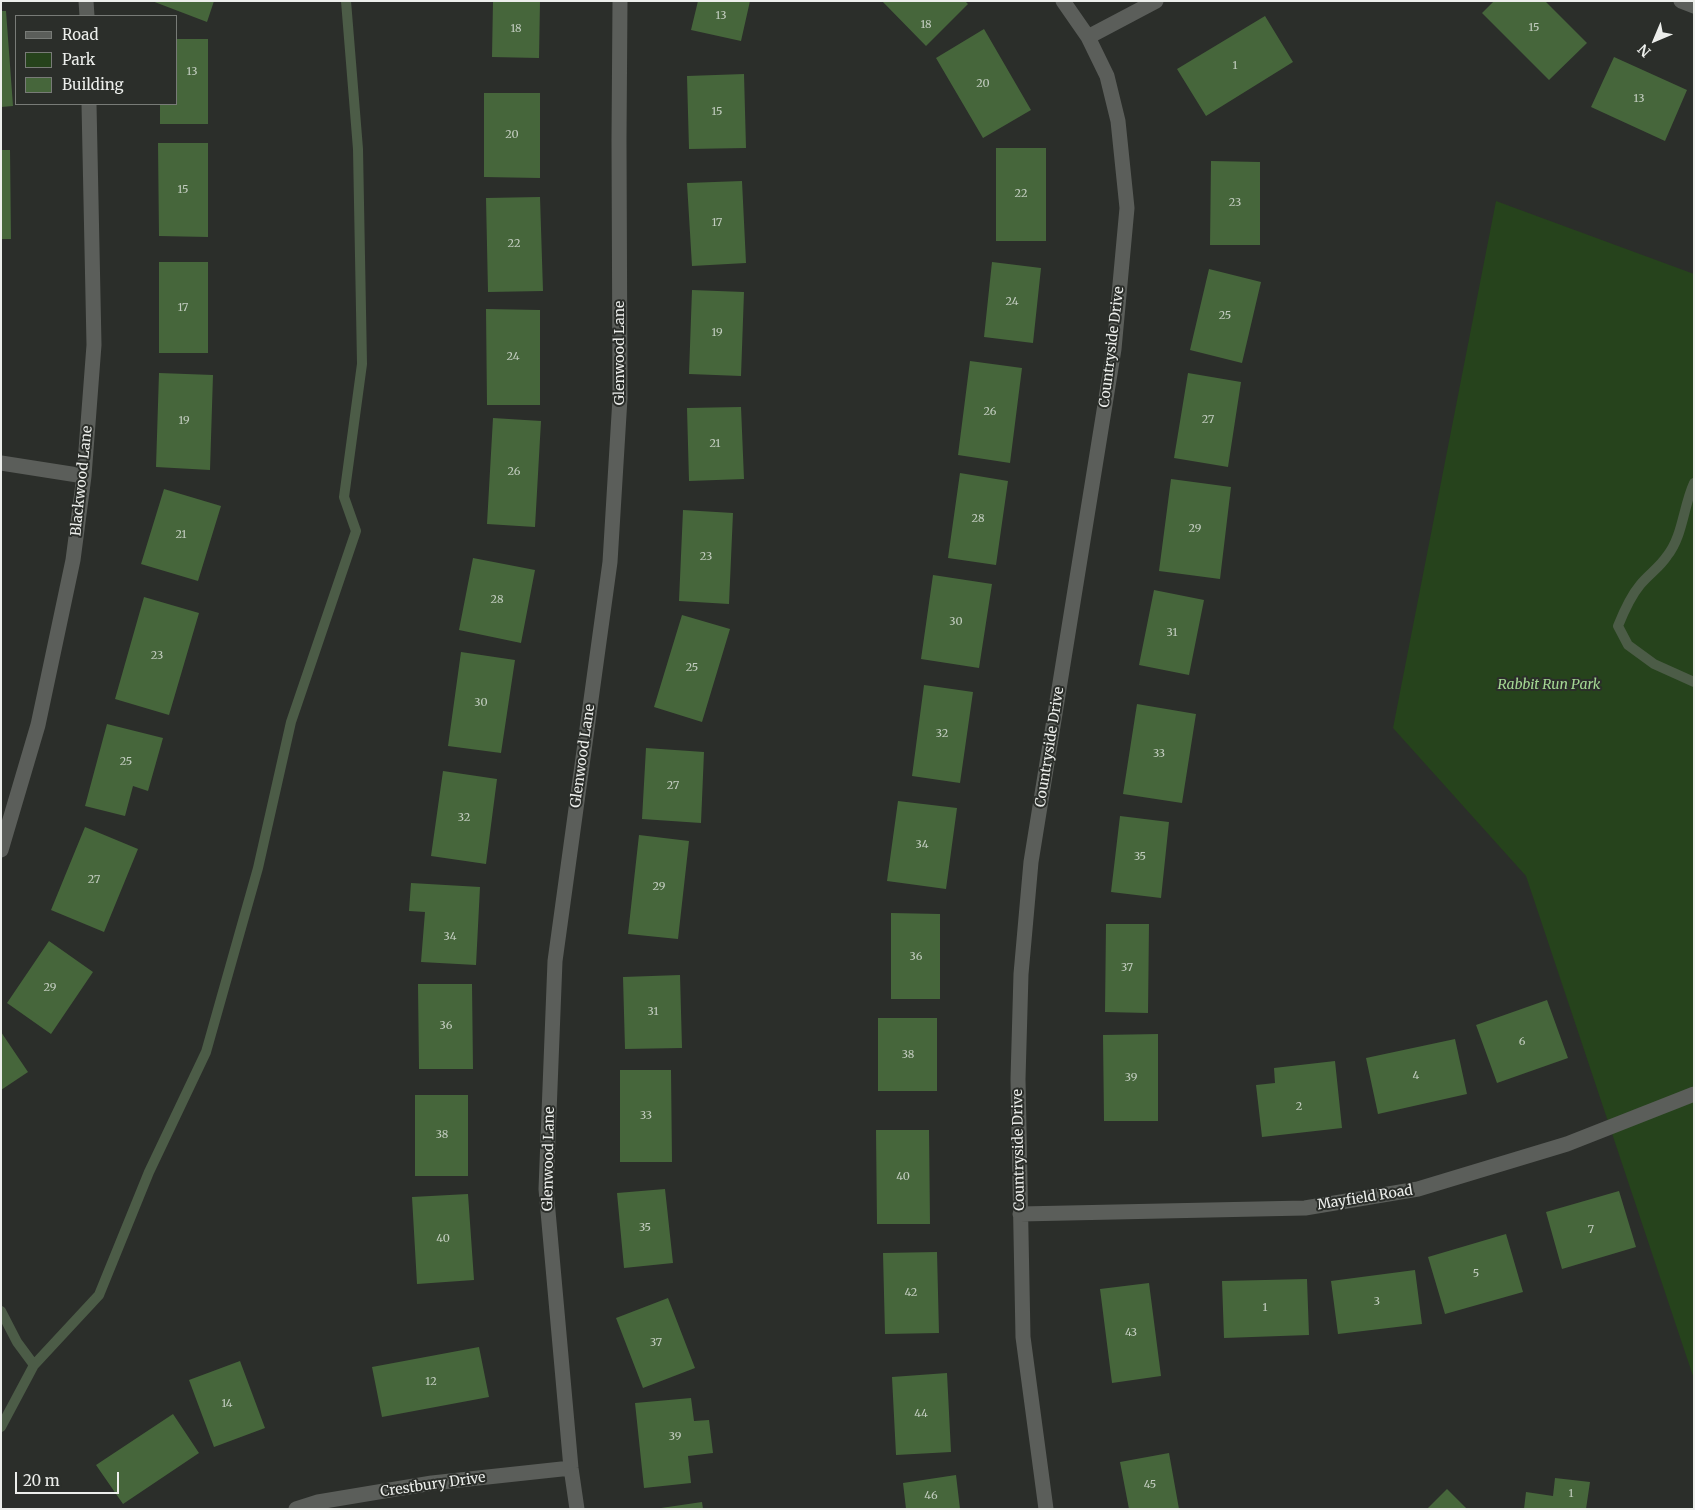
<!DOCTYPE html>
<style>
body{margin:0}
#map{position:relative;width:1695px;height:1510px;overflow:hidden;background:#2b2e2a;font-family:Merriweather,serif}
canvas{display:block}
.frame{position:absolute;inset:0;border:2px solid #eceeeb;pointer-events:none}
.legend{position:absolute;left:15px;top:15px;width:162px;height:90px;box-sizing:border-box;background:#2b2e2a;border:1px solid #787b77;margin:0;padding:6px 9px;list-style:none;font-size:15px;color:#eceeeb}
.legend li{display:flex;align-items:center;gap:10px;height:25px}
.legend b{width:25px;border:1px solid #787b77}
.north{position:absolute;left:1630px;top:15px;width:50px;height:50px;-webkit-text-stroke:4px #2b2e2a;paint-order:stroke;rotate:225deg;font-size:14px;font-weight:700;line-height:20px;text-align:center;color:#eceeeb}
.north::after{content:'';display:block;margin:auto;width:18px;height:22px;background:#eceeeb;clip-path:polygon(50% 0,100% 100%,50% 72%,0 100%)}
.scale{position:absolute;left:15px;top:1472px;width:104px;height:22px;box-sizing:border-box;border:2px solid #eceeeb;border-top:0;padding-left:6px;font-size:15px;line-height:18px;white-space:nowrap;color:#eceeeb;-webkit-text-stroke:4px #2b2e2a;paint-order:stroke}
</style>
<div id="map">
<canvas width="1695" height="1510"></canvas>
<div class="frame"></div>
<ul class="legend">
<li><b style="height:6px;background:#5b5e5a"></b>Road</li>
<li><b style="height:14px;background:#26431c"></b>Park</li>
<li><b style="height:14px;background:#46663b"></b>Building</li>
</ul>
<div class="north">N</div>
<div class="scale">20 m</div>
</div>
<script>
const ctx = document.querySelector('canvas').getContext('2d');
ctx.lineJoin = 'round';
function fillPath(path, color) { ctx.fillStyle = color; ctx.fill(path, 'evenodd'); }
function strokePath(path, color, width, dash) { ctx.strokeStyle = color; ctx.lineWidth = width; ctx.lineCap = dash ? 'butt' : 'round'; ctx.setLineDash(dash || []); ctx.stroke(path); }
function drawText(font, color, halo, rows, align = 'center') {
  ctx.font = font + ' Merriweather,serif'; ctx.lineWidth = 4; ctx.setLineDash([]); ctx.textBaseline = 'middle'; ctx.strokeStyle = halo; ctx.fillStyle = color; for (const [text, x, y, turn = 0] of rows) {
    ctx.save(); ctx.translate(x, y); ctx.rotate((+turn || 0) * Math.PI / 180); ctx.textAlign = isNaN(turn) ? turn : align; if (halo) ctx.strokeText(text, 0, 0); ctx.fillText(text, 0, 0); ctx.restore();
  }
}
fillPath(new Path2D(`
 M1496,201l198,73v1105l-168,-503 -133,-148z`), '#26431c');
strokePath(new Path2D(`
 M1694,483c-11,24 -11,53 -27,73 -7,11 -19,19 -27,29 -10,12 -16,26 -22,41l10,19 26,19 40,18
 M1,1311l16,31 17,23
 M1,1427l33,-62 65,-70 50,-123 57,-120 52,-184 33,-146 65,-191 -12,-34 18,-133 -4,-215 -12,-148`), '#4c5c47', 10);
fillPath(new Path2D(`
 M152,1h62l-7,21z
 M493,1h47l-1,57 -47,-1z
 M698,1h52l-9,40 -50,-11z
 M882,1h83l3,3 -42,42z
 M1494,1h51l42,42 -38,37 -67,-67z
 M1,11h5l7,95 -12,1z
 M1265,16l28,46 -87,54 -29,-47z
 M984,29l47,81 -48,28 -47,-80z
 M176,39h32v85h-48v-20h16z
 M1614,57l73,33 -22,51 -74,-34z
 M744,74l2,74 -57,1 -2,-73z
 M484,93h56v85l-56,-1z
 M158,143h50v94l-49,-1z
 M996,148h50v93h-50z
 M1,150h9l1,89h-10z
 M1211,161l49,1v83h-50z
 M742,181l4,82 -54,3 -5,-83z
 M540,197l3,94 -55,1 -2,-94z
 M159,262h49v91h-49z
 M992,262l49,6 -8,75 -49,-6z
 M1209,269l52,13 -19,81 -52,-13z
 M692,290l52,2 -3,84 -52,-2z
 M486,309l54,1v95h-53z
 M970,361l52,7 -12,95 -52,-8z
 M159,373l54,2 -3,95 -54,-3z
 M1188,373l53,9 -13,85 -54,-9z
 M741,407l3,72 -55,2 -2,-73z
 M493,418l48,3 -6,106 -48,-3z
 M960,473l48,8 -12,84 -48,-7z
 M1171,479l60,8 -11,92 -61,-8z
 M164,489l57,17 -23,75 -57,-17z
 M683,510l50,3 -4,91 -50,-3z
 M473,558l62,12 -14,73 -62,-13z
 M933,575l59,9 -13,84 -58,-9z
 M1154,590l50,10 -15,75 -50,-10z
 M144,597l55,16 -30,102 -54,-16z
 M682,615l48,14 -28,93 -48,-15z
 M461,652l54,8 -14,93 -53,-7z
 M924,685l49,7 -13,91 -48,-7z
 M1137,704l59,10 -14,89 -59,-9z
 M107,724l56,14 -15,53 -15,-5 -8,30 -40,-10z
 M646,748l58,4 -3,71 -59,-4z
 M443,771l54,8 -11,85 -55,-8z
 M898,801l59,7 -11,81 -59,-8z
 M1120,816l49,6 -8,76 -50,-6z
 M85,827l53,22 -34,83 -53,-22z
 M639,835l50,6 -11,98 -50,-5z
 M411,883l69,4 -4,78 -55,-3 4,-50 -16,-1z
 M891,913l49,1v85h-49z
 M1106,924h43l-1,89 -43,-1z
 M49,941l44,31 -42,62 -44,-31z
 M680,975l2,73 -57,1 -2,-72z
 M418,984h54l1,85h-54z
 M1547,1000l21,58 -71,25 -21,-58z
 M878,1018h59v73h-59z
 M1,1032l27,40 -27,18z
 M1158,1034v87h-54l-1,-86z
 M1455,1039l12,55 -89,20 -12,-56z
 M1335,1061l7,67 -80,9 -6,-52 19,-2 -1,-15z
 M620,1070h51l1,92h-52z
 M415,1095h53v81h-53z
 M876,1130h53l1,94h-53z
 M665,1189l8,74 -49,5 -7,-75z
 M1619,1191l17,56 -74,22 -16,-57z
 M468,1194l6,86 -57,4 -5,-87z
 M1506,1234l17,58 -78,22 -17,-57z
 M937,1252l2,81 -54,1 -2,-81z
 M1415,1270l7,54 -84,10 -7,-53z
 M1307,1279l2,56 -85,3 -2,-57z
 M1149,1283l12,93 -49,7 -12,-94z
 M668,1298l27,70 -52,20 -27,-70z
 M479,1347l10,50 -107,20 -10,-50z
 M240,1361l25,67 -51,19 -25,-67z
 M947,1373l4,79 -55,3 -4,-78z
 M691,1398l3,23 15,-1 4,33 -25,3 3,27 -47,5 -9,-85z
 M173,1414l26,39 -76,51 -27,-39z
 M1169,1453l10,56h-50l-9,-47z
 M956,1475l4,34h-54l-3,-26z
 M1555,1478l35,4 -4,27h-62l2,-17 27,4z
 M1447,1489l20,20h-40z
 M702,1502l1,7h-42v-1z`), '#46663b');
strokePath(new Path2D(`
 M86,1l1,15
 M1681,1l13,5
 M1088,37l68,-36
 M1,463l83,13
 M1,850l37,-125 35,-165 11,-84 10,-131 -5,-241
 M1020,1214l285,-6 113,-19 149,-45 127,-50
 M296,1509l22,-7 114,-19 139,-15
 M577,1509l-6,-41 -25,-279 9,-228 55,-399 10,-164 -1,-259 1,-138
 M1046,1509l-23,-172 -5,-258 3,-105 10,-112 83,-513 13,-141 -9,-87 -11,-45 -19,-39 -25,-36`), '#5b5e5a', 15);
drawText('11px', '#c2ccbf', null, [
 ["13",721,16],
 ["18",926,25],
 ["15",1534,28],
 ["18",516,29],
 ["1",1235,66],
 ["13",192,72],
 ["20",983,84],
 ["13",1639,99],
 ["15",717,112],
 ["20",512,135],
 ["15",183,190],
 ["22",1021,194],
 ["23",1235,203],
 ["17",717,223],
 ["22",514,244],
 ["24",1012,302],
 ["17",183,308],
 ["25",1225,316],
 ["19",717,333],
 ["24",513,357],
 ["26",990,412],
 ["27",1208,420],
 ["19",184,421],
 ["21",715,444],
 ["26",514,472],
 ["28",978,519],
 ["29",1195,529],
 ["21",181,535],
 ["23",706,557],
 ["28",497,600],
 ["30",956,622],
 ["31",1172,633],
 ["23",157,656],
 ["25",692,668],
 ["30",481,703],
 ["32",942,734],
 ["33",1159,754],
 ["25",126,762],
 ["27",673,786],
 ["32",464,818],
 ["34",922,845],
 ["35",1140,857],
 ["27",94,880],
 ["29",659,887],
 ["34",450,937],
 ["36",916,957],
 ["37",1127,968],
 ["29",50,988],
 ["31",653,1012],
 ["36",446,1026],
 ["6",1522,1042],
 ["38",908,1055],
 ["4",1416,1076],
 ["39",1131,1078],
 ["2",1299,1107],
 ["33",646,1116],
 ["38",442,1135],
 ["40",903,1177],
 ["35",645,1228],
 ["7",1591,1230],
 ["40",443,1239],
 ["5",1476,1274],
 ["42",911,1293],
 ["3",1377,1302],
 ["1",1265,1308],
 ["43",1131,1333],
 ["37",656,1343],
 ["12",431,1382],
 ["14",227,1404],
 ["44",921,1414],
 ["39",675,1437],
 ["45",1150,1485],
 ["1",1571,1494],
 ["46",931,1496]
]);
drawText('14px', '#eceeeb', '#2b2e2a', [
 ["Countryside Drive",1112,347,-83],
 ["Glenwood Lane",620,353,-90],
 ["Blackwood Lane",82,481,-84],
 ["Countryside Drive",1050,747,-81],
 ["Glenwood Lane",583,756,-82],
 ["Countryside Drive",1019,1150,-91],
 ["Glenwood Lane",549,1159,-89],
 ["Mayfield Road",1365,1198,-9],
 ["Crestbury Drive",433,1485,-8]
]);
drawText('italic 14px', '#a4d793', '#2b2e2a', [
 ["Rabbit Run Park",1549,685]
]);
</script>
